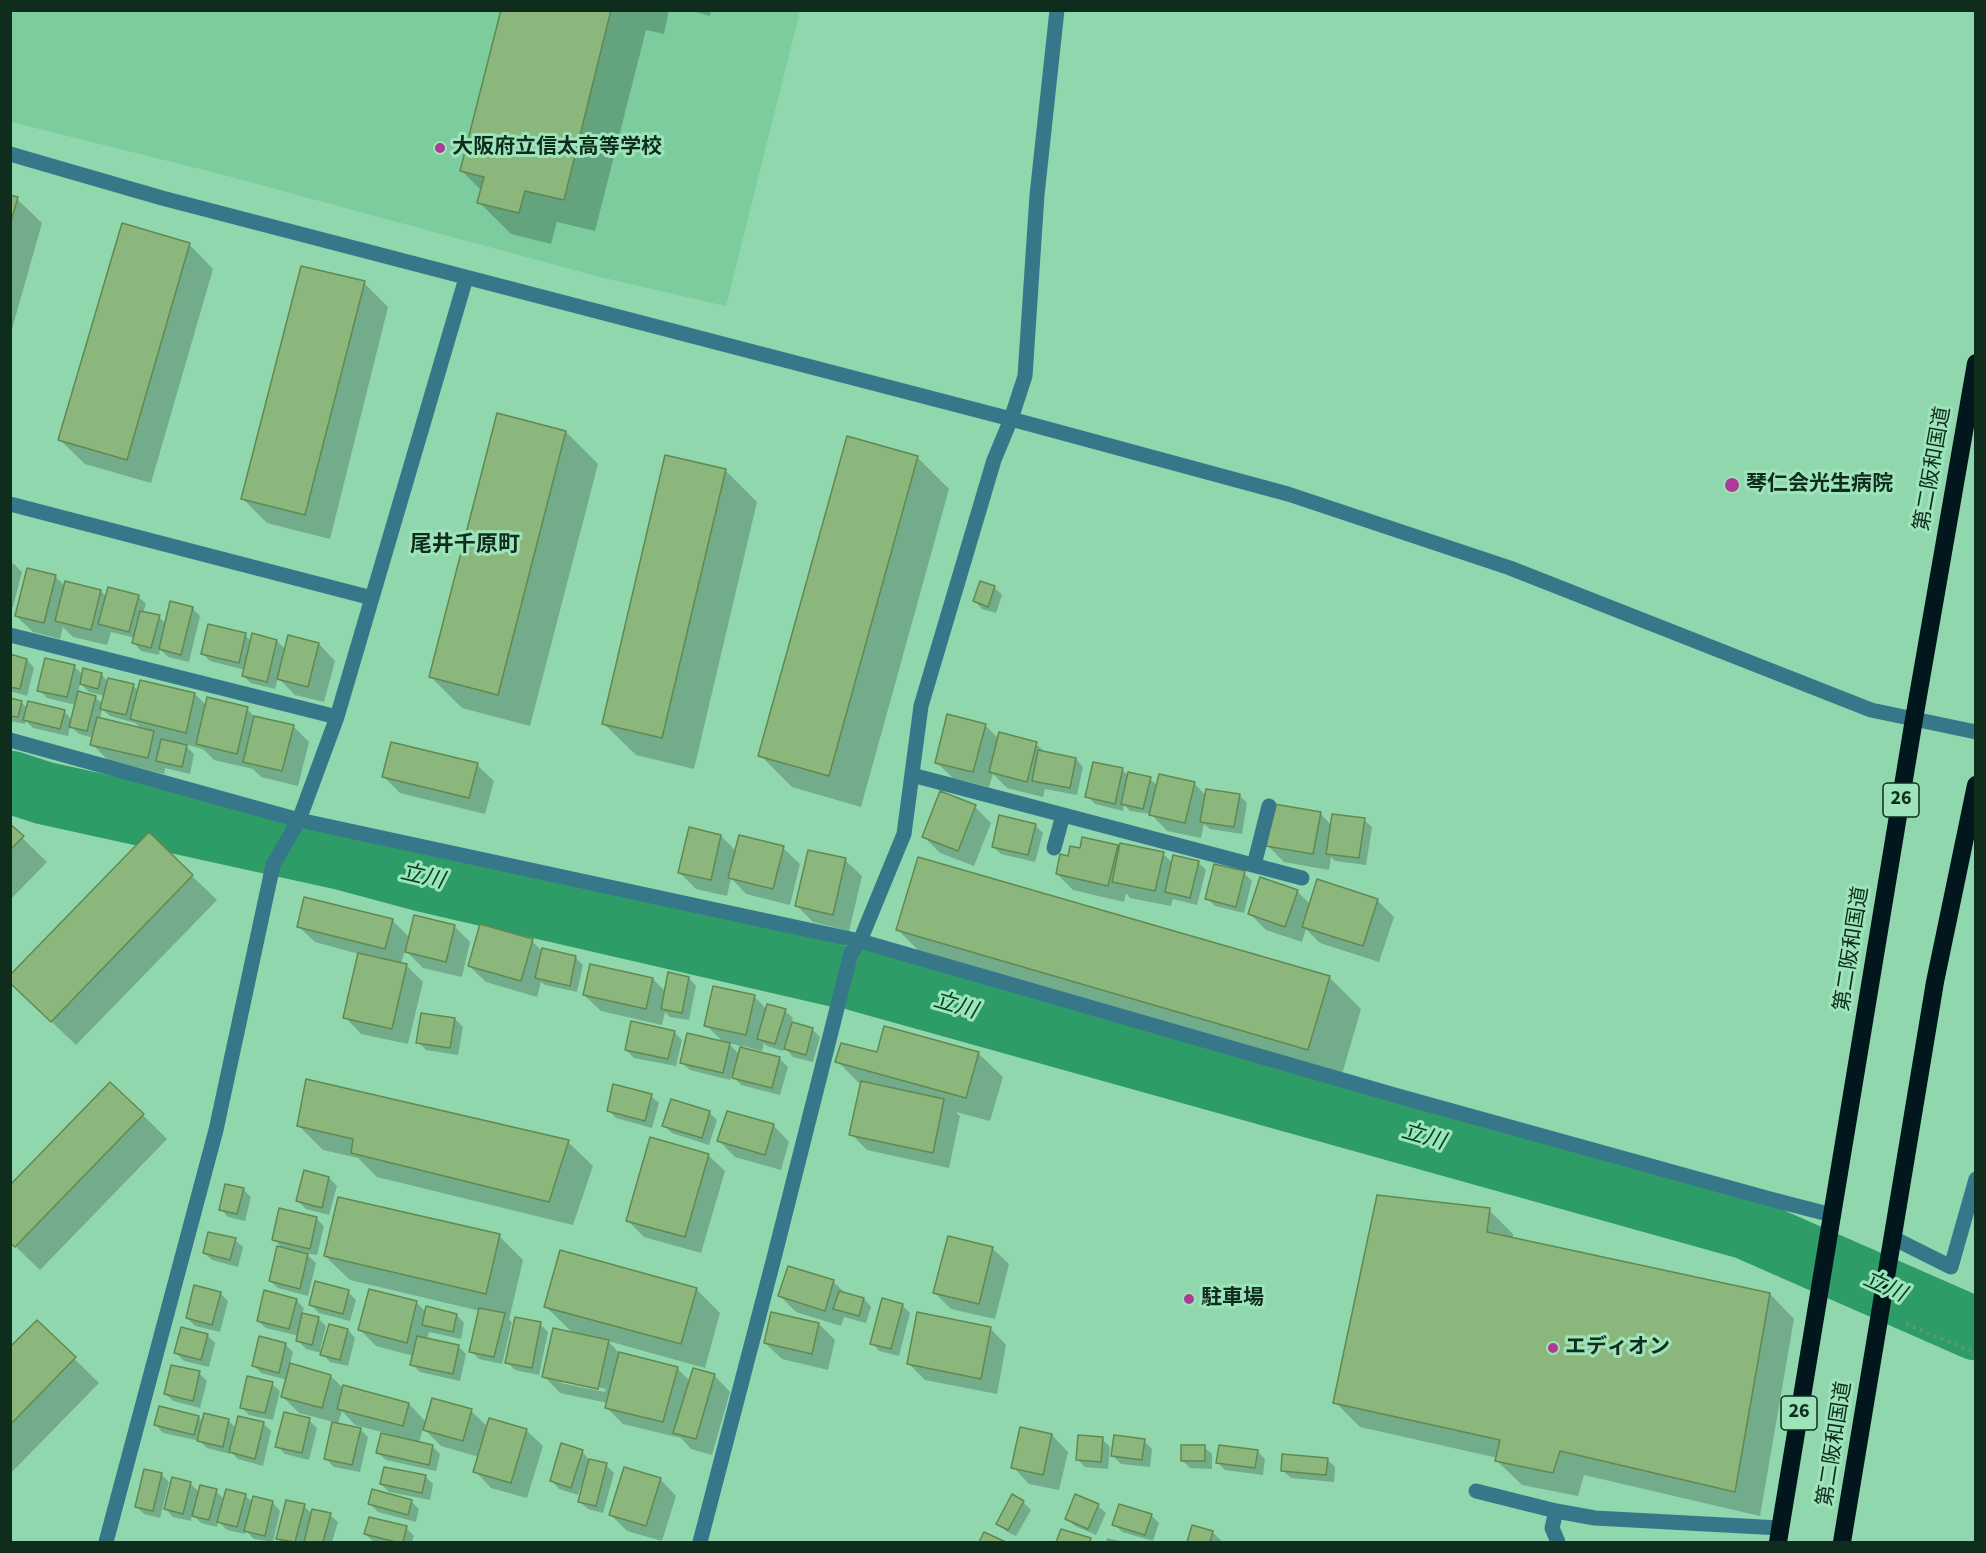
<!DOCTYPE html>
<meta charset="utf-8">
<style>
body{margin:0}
#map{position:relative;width:1986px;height:1553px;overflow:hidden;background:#90d7ad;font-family:"Source Sans 3",sans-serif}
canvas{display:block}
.frame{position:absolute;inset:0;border:12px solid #0f2d1d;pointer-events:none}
</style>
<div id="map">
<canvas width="1986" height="1553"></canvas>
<div class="frame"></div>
</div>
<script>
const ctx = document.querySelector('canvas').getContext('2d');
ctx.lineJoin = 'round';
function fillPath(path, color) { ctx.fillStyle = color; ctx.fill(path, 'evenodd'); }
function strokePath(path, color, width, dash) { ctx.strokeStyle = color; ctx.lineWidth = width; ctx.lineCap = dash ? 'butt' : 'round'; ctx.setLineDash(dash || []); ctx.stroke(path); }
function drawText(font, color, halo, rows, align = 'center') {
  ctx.font = font + ' "Source Sans 3","Noto Sans JP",sans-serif'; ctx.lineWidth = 6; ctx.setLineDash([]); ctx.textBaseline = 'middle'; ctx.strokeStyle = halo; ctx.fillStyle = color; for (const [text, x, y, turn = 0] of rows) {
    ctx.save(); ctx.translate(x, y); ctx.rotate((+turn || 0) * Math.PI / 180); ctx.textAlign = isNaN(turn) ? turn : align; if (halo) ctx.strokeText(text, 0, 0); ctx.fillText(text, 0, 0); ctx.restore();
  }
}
fillPath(new Path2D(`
 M10,11h790l-74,295 -126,-29 -380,-103 -209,-52z`), '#7ccc9e');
fillPath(new Path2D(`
 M502,10h167l-5,24 -18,-4 -51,201 -38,-9 -6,22 -40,-10 -32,-32 3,-11 -20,-20z
 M689,10h22l-1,6z
 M10,197l7,2 25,24 -32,113z
 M189,244l24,25 -62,214 -66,-19 -25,-24z
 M364,283l24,24 -58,232 -63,-16 -24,-24z
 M566,432l32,32 -68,262 -68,-18 -32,-32z
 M917,457l32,32 -88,318 -69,-20 -32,-32z
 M725,470l32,32 -63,267 -58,-14 -33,-32z
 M10,563l4,1 8,8 -9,35h-3z
 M55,576l10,10 36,5 6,6 31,-1 8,8 -3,9 16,4 7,7 26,-16 8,8 -11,46 -21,-5 -8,-8 -1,6 -18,-4 -7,-8 1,-5 -24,-6 -4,13 -34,-8 -10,-10 -3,12 -27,-7 -17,-16z
 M994,587l8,8 -6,18 -14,-4 -7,-8z
 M245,635l6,6h26l9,9 33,-6 16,17 -11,41 -29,-7 -17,-17 -3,11 -24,-6 -8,-7 2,-6 -35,-9 -8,-8z
 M10,656l17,4 7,8 -7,28 -17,-5z
 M75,667l8,8 18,-1 7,8 25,3 5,6 57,3 12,12 40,3 9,9 37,8 16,16 -11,44 -37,-9 -8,-8 -39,-9 -11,-11 -19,-5 10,10 -4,20 -25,-6 -1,6 -56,-14 -16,-16 2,-6 -15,-4 -9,-8 -2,10 -35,-8 -7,-7 -1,3 -15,-3v-21l11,2 7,7 36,2 8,9 4,-15 -29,-7 -8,-8zM80,683l9,9 16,4 -2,8 -8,-7 -17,-4zM102,709l8,7 25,7 7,6 -42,-10z
 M985,725l14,14 37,5 10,9 30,6 7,8 -6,28 -32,-6 -2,8 -36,-9 -14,-14 -4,13 -36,-9 -17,-16z
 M477,765l17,16 -9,33 -85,-21 -16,-16z
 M1122,770l7,6 21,3 8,7 36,-3 12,13 33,-1 8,8 -5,31 -32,-5 -6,-5 -3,14 -34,-7 -16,-17 -21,-3 -6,-6 -1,6 -28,-7 -8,-8z
 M975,807l16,16 -17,43 -34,-13 -16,-16z
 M1320,813l11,12 33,-5 8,7 -6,38 -31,-4 -4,-4 -2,13 -45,-8 -16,-16z
 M1035,825l8,8 -8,29 -34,-8 -8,-7z
 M10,826l37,36 -37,38z
 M721,836l16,16 46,-4 17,16 -10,41 -44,-11 -15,-16 -4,18 -31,-7 -16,-16z
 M1117,846l4,4 42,4 10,9 25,-1 8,8 -9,35 -24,-6 -2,7 -41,-8 -4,-5 -2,9 -51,-12 -16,-16 12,-17 12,-7z
 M845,860l17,16 -13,55 -36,-9 -17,-17z
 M1244,873l8,8 -8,32 -29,-7 -8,-8z
 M192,876l25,24 -141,145 -43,-41z
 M1297,891l14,14 66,-5 17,17 -15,45 -59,-19 -14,-14 -4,13 -36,-12 -16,-16z
 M392,920l18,18 44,-12 16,16 -8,35 -39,-9 -18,-18 -4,14 5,1 17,17 -15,62 -47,-10 -16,-17 14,-63 -44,-12 -17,-16z
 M898,930l431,47 32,32 -21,72 -410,-119z
 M532,941l9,9 35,8 7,7 -6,27 -32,-7 -4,-3 -4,15 -51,-15 -17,-16z
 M689,978l7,8 -7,34 -19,-3 -5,-5 -3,13 -61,-14 -17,-16 69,-16 13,13z
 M714,988l41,9 12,13 18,1 8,7 -2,5 21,6 8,8 -7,25 -20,-5 -9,-10 -1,4 -16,-5 -3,-3 -2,8 -19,-5 -1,3 38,10 8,8 -8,28 -39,-10 -9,-10 -2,5 -40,-10 -8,-7 42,-20 -18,-18zM728,1043l13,3 -2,8z
 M455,1019l8,8 -5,28 -32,-5 -8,-8z
 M674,1032l8,8 -6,26 -42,-8 -8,-8z
 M978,1053l25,24 -13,44 -34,-9 4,4 -11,52 -82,-18 -16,-16 11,-48 -25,-25 41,-7z
 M651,1096l8,7 -7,25 -36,-10 -8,-8z
 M709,1112l8,8 -8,25 -37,-12 -8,-7z
 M143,1115l24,24 -127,131 -30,-29z
 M773,1125l16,17 -8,28 -46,-13 -16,-16z
 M299,1126l269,16 25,24 -20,59 -196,-48 -19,-19 -35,-8z
 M708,1155l17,16 -24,82 -57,-16 -16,-16z
 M329,1178l8,8 -8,29 -23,-6 -8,-8z
 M243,1189l8,8 -6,24 -17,-4 -7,-8z
 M1489,1210l24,24v5l257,55 24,25 -34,197 -176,-41 -6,21 -56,-11 -25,-24 1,-3 -138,-31 -25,-25z
 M317,1219l7,7 -7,29 -12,-2 11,10 -8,33 -30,-8 -8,-7 13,-32 -9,-10z
 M499,1236l24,24 -14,60 3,2 -10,42 -23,-5 -8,-8 9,-40 -130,-31 -25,-24z
 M235,1240l8,7 -5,20 -26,-7 -8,-7z
 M992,1248l17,16 -14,55 -44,-10 -16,-16z
 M833,1281l13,13 18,5 7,8 -5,16 -22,-6 -3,9 -45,-14 -16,-16z
 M696,1289l24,24 -15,55 -97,-27 12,13 57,14 13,13 24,-6 16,17 -18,63 -21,-6 -10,-11 -58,-14 -17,-17 2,-4 -48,-10 -16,-17 30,-42 -28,-27zM561,1379l45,10 -1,3 -44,-9z
 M348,1292l8,8 -6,21 -31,-8 -8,-8z
 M220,1293l8,8 -8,31 -25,-6 -8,-8z
 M296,1300l8,8 -2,6 16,4 8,8 -6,24 3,1 25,-21 7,8 -7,28 -18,-4 -8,-9 -16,-4 -8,-8 1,-5 -33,-8 -8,-7z
 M416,1302l10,10 31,3 7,8 -3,16 -32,-7 -2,7 31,7 8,8 -6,27 -40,-9 -8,-8 2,-8 -38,-10 -16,-16z
 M902,1305l8,8 -11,43 -20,-5 -7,-8z
 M37,1322l62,61 -89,91v-125z
 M540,1324l8,8 -9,43 -24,-5 -8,-8z
 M819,1324l16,16 -7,30 -46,-11 -17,-16z
 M990,1328l16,17 -9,49 -72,-14 -16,-16z
 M207,1335l8,8 -6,24 -25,-6 -8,-8z
 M285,1344l8,8 -3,12 41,12 13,13 65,15 18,19 44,-12 17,16 38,3 17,16 -16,52 -36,-10 -16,-17 4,-14 -38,-11 -18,-18 -4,15 13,3 8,8 -4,17 -50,-11 -8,-7 15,-18 -38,-10 -13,-14 -4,13 22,5 8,8 -8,35 -26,-5 -8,-8 8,-37 -35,-9 -16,-16 4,-17 -26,-7 -8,-8z
 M199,1373l8,8 -7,27 -27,-7 -8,-8z
 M272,1384l8,7 -7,29 -24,-5 -8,-8z
 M198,1417l5,5 25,-2 8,8 28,-4 7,7 -8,35 -25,-7 -7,-7 -1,2 -23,-6 -7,-7 -37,-8 -7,-8z
 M309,1420l8,8 -8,32 -24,-6 -8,-8z
 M1052,1435l16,17 -9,38 -30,-6 -16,-17z
 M1102,1439l8,8 -2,22 -23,-2 -8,-8z
 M1144,1441l8,8 -2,18 -29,-3 -8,-8z
 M1204,1447l8,7v15l-22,-1 -8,-8z
 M582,1451l7,9 17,5 8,8 -11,40 -15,-4 -8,-7 4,-15 -3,-1 -3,9 -19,-6 -7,-8z
 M1257,1451l8,8 -2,16 -38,-5 -8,-8z
 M1327,1459l8,8 -1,15 -43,-4 -8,-7z
 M161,1474l8,8 -9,36 -16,-4 -8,-8z
 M425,1476l8,8 -3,16 -41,-8 -8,-8z
 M660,1479l16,17 -14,45 -35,-10 -16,-16z
 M190,1483l9,9 17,-1 9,9 20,-5 8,8 1,-5 19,5 7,8 -7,31 -19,-3 -8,-8 -1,3 -18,-4 -9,-9 -1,6 -16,-4 -9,-9 -1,7 -18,-4 -7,-8z
 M411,1501l8,8 -3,13 -38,-10 -8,-8z
 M1023,1502l8,8 -15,26 -10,-5 -8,-8z
 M304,1506l8,8 18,1 8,7 -6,20h-50l-4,-4z
 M1098,1506l8,7 -10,22 -21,-9 -8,-7z
 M1151,1515l8,8 -6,18 -31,-9 -8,-8z
 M1193,1527l19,5 11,10h-34z
 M406,1528l8,8 -2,6h-35l-4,-1 -8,-7z
 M1062,1531l28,9 3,2h-35z
 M1107,1538l17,4h-18z`), '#0003');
strokePath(new Path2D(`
 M10,782l34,11 300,66 82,22 408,94
 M858,980l888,248 230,101`), '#2e9c67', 63);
const building = new Path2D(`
 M501,10h110l-47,190 -39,-9 -6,22 -42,-10 7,-26 -24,-6z
 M10,195l8,2 -8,28z
 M122,223l68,20 -63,217 -69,-20z
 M301,266l64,15 -60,234 -64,-16z
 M497,413l69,18 -68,264 -69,-18z
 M847,436l71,20 -89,320 -71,-20z
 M665,455l61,14 -64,269 -60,-14z
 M27,568l29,7 -12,48 -29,-7z
 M65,581l36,9 -10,40 -36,-9z
 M980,581l15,5 -7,21 -15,-6z
 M108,587l31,8 -10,37 -31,-8z
 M170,601l23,6 -12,48 -22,-6z
 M140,611l20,4 -9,33 -19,-5z
 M208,624l38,9 -7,30 -38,-9z
 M252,633l25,7 -10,42 -25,-6z
 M288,635l31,8 -11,44 -31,-8z
 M10,654l17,5 -7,30 -10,-2z
 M45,658l30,7 -8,32 -30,-6z
 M83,668l19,5 -4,16 -18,-5z
 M108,678l26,6 -8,31 -26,-6z
 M140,680l55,13 -9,40 -56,-14z
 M78,691l18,5 -9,35 -18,-4z
 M207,697l41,10 -11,47 -41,-10z
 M10,698l12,3 -4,16 -8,-1z
 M28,701l37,9 -5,19 -37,-9z
 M947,714l39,10 -13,48 -38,-9z
 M254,716l40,9 -12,46 -39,-9z
 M97,717l57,14 -6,27 -58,-13z
 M999,732l38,10 -10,40 -38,-10z
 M161,739l26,6 -5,22 -26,-6z
 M391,742l87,21 -9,35 -87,-21z
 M1038,750l38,8 -6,30 -38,-7z
 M1093,762l30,6 -8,36 -30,-7z
 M1128,772l23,5 -8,32 -22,-5z
 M1159,774l36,8 -10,41 -36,-8z
 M1206,789l34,5 -6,33 -34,-5z
 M940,791l36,14 -18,46 -36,-14z
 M1274,804l47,8 -8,42 -47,-8z
 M1332,814l33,4 -6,40 -33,-4z
 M999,815l37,9 -8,31 -36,-8z
 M10,824l14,12 -14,14z
 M689,827l32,8 -10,45 -33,-7z
 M149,832l44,43 -142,147 -41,-39v-8z
 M739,835l45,11 -11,43 -45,-11z
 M1082,837l36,8 -10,41 -52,-12 4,-20 8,2 2,-10 10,2z
 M1120,843l44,9 -9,39 -43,-9z
 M808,850l38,8 -13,57 -38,-9z
 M1173,855l26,6 -9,37 -25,-6z
 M918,857l412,119 -22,74 -412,-120z
 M1214,864l31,7 -9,36 -31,-8z
 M1260,877l38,13 -13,37 -37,-13z
 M1317,879l61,20 -15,47 -61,-19z
 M304,897l89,22 -8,30 -88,-22z
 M414,915l41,10 -9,37 -41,-10z
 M480,924l53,15 -12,42 -53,-15z
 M542,948l34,8 -6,30 -35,-8z
 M358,953l49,11 -15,65 -49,-11z
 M590,964l63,14 -7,31 -63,-14z
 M668,972l21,5 -7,36 -21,-4z
 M713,986l42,9 -9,40 -42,-9z
 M767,1004l19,5 -11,35 -18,-5z
 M421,1013l34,5 -5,30 -34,-5z
 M631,1021l44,10 -7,28 -43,-9z
 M792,1022l21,6 -7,27 -22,-6z
 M884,1026l95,26 -13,46 -131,-36 6,-19 36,9z
 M687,1033l43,10 -7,30 -43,-10z
 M740,1047l40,10 -8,31 -40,-10z
 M306,1079l263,61 -20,62 -198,-49 2,-14 -56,-13z
 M861,1081l83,18 -11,54 -84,-18z
 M110,1082l34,32 -129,133 -5,-4v-58z
 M613,1084l39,10 -7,27 -38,-10z
 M671,1099l39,12 -8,27 -40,-12z
 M727,1111l47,13 -9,31 -48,-14z
 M650,1137l59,17 -24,83 -59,-16z
 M304,1170l25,7 -7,31 -26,-7z
 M225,1184l19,4 -7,26 -18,-4z
 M1377,1195l113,13 -3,24 283,61 -35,199 -175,-41 -7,22 -58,-12 5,-21 -167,-37z
 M338,1197l162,37 -14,60 -162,-38z
 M279,1208l38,9 -7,32 -38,-9z
 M208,1232l28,6 -6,22 -27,-7z
 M948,1236l45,11 -14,57 -46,-11z
 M277,1246l31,8 -8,35 -31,-8z
 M560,1250l137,38 -16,56 -137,-37z
 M788,1266l46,14 -9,31 -47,-15z
 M315,1281l34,9 -6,24 -34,-9z
 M194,1285l27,7 -9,33 -26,-7z
 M369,1289l48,12 -10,42 -49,-13z
 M264,1290l33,9 -8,30 -32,-8z
 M839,1291l25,7 -5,18 -26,-7z
 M882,1298l21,6 -12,45 -21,-5z
 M426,1306l31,8 -4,18 -31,-7z
 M479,1308l26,5 -11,44 -25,-5z
 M771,1312l48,11 -7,31 -48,-11z
 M917,1312l74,15 -10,52 -74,-15z
 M302,1313l17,4 -7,28 -16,-4z
 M515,1317l26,5 -9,46 -27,-5z
 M37,1320l39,37 -66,68v-78z
 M329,1324l19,5 -8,31 -20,-5z
 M181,1327l27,7 -7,26 -27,-7z
 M553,1328l56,12 -11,49 -56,-12z
 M259,1336l27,7 -7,30 -27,-7z
 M417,1336l42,9 -6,29 -43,-9z
 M619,1352l59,15 -15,55 -58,-14z
 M290,1363l41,12 -9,33 -41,-11z
 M171,1365l29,6 -7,30 -29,-7z
 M693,1368l22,6 -19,65 -23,-6z
 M247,1376l26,6 -8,31 -25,-5z
 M343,1385l66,18 -6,23 -66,-17z
 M432,1398l40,11 -9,32 -40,-11z
 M159,1406l40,10 -5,19 -40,-10z
 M284,1412l26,6 -8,35 -27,-6z
 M204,1413l25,6 -6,28 -26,-6z
 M238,1416l26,6 -9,37 -26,-7z
 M489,1418l38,11 -16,54 -38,-11z
 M332,1422l29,6 -9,37 -28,-6z
 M1020,1427l32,7 -9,41 -32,-7z
 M381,1433l52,12 -4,20 -53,-12z
 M1078,1435l25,2 -2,25 -25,-2z
 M1114,1435l31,4 -3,21 -31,-4z
 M561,1443l22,7 -12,38 -21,-7z
 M1181,1445h24v16h-24z
 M1219,1445l39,5 -3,18 -39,-5z
 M1282,1454l46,4 -2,17 -45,-4z
 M589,1459l18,4 -11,43 -18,-4z
 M384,1467l42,8 -4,18 -42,-9z
 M624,1467l37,11 -15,48 -37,-11z
 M144,1469l18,4 -9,38 -18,-4z
 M172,1477l19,5 -8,32 -19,-5z
 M200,1485l17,4 -8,31 -17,-4z
 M226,1489l20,5 -9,33 -20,-5z
 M372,1489l40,11 -4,15 -40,-11z
 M1012,1494l12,7 -16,29 -12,-6z
 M1075,1494l24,10 -11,25 -23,-10z
 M253,1496l20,5 -8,35 -21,-5z
 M286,1500l19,4 -10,38 -19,-3z
 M1119,1504l33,10 -7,21 -33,-10z
 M312,1509l19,4 -8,29h-19z
 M369,1517l38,9 -4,16h-7l-32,-8z
 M1192,1525l21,6 -3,11h-23z
 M1061,1529l30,9 -1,4h-34z
 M984,1532l22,10h-27z`);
fillPath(building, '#8cb77c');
strokePath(building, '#608951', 1.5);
strokePath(new Path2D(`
 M1906,1324l70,29`), '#5e9575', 4, [3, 4.5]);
strokePath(new Path2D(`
 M10,154l152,44 849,221 277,75 222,74 361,142 105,22
 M10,504l362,94
 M10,635l327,82
 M10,740l289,80 561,121 538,155 372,103 62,16
 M912,775l390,103
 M1054,848l9,-33
 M1254,865l15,-59
 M1893,1238l58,29 25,-88
 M1476,1491l80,20 39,7 185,10
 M1556,1511l-4,17 6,14
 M106,1542l110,-412 57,-265 26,-45 38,-103 129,-439
 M700,1542l75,-288 76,-301 9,-12 44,-107 17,-128 73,-246 17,-41 14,-43 12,-181 20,-185`), '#367889', 15);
strokePath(new Path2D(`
 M1778,1542l136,-823 62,-356
 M1842,1542l93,-560 41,-197`), '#01171d', 18);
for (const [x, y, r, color] of [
 [440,148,6,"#ae3b95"],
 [1732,485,8,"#ae3b95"],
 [1189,1299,6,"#ae3b95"],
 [1553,1348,6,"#ae3b95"]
]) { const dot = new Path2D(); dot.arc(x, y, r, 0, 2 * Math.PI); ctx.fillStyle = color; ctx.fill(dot); strokePath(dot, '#9de4ba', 2); }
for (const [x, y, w] of [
 [1901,800,36],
 [1799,1413,36]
]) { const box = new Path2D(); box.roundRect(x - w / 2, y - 17, w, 34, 4.5); ctx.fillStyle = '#9de4ba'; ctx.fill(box); strokePath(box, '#0f2d1d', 1.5); }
drawText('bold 20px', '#0f2d1d', null, [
 ["26",1901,800],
 ["26",1799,1413]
]);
drawText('bold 21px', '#0f2d1d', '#9de4ba', [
 ["大阪府立信太高等学校",452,148],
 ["琴仁会光生病院",1746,485],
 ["駐車場",1201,1299],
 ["エディオン",1565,1348]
], 'left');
drawText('21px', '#0f2d1d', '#9de4ba', [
 ["第二阪和国道",1934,469,-80],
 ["第二阪和国道",1853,949,-81],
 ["第二阪和国道",1836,1444,-81]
]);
drawText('bold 22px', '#0f2d1d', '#9de4ba', [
 ["尾井千原町",465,546]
]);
drawText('italic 22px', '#003e22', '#9de4ba', [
 ["立川",422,878,13],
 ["立川",955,1007,16],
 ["立川",1423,1138,16],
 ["立川",1884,1288,24]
]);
</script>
